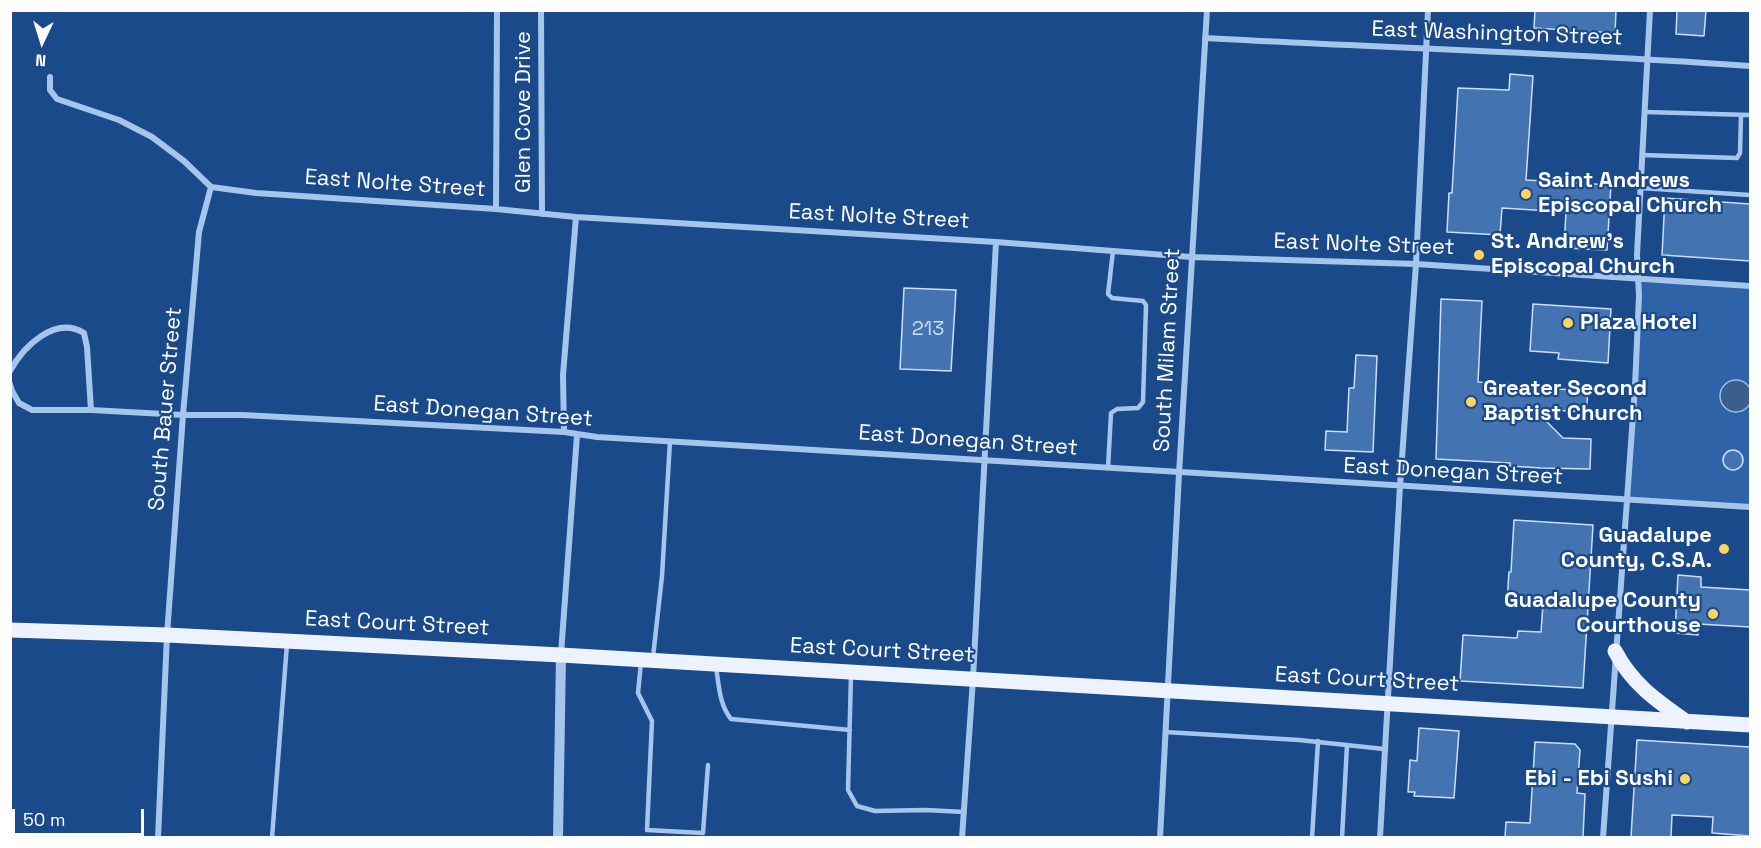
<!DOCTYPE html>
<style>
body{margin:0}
#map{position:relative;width:1761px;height:848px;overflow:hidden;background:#1b4a8a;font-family:"Space Grotesk",sans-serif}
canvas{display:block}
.frame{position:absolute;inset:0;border:12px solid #fff;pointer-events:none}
.north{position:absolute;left:12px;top:12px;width:60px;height:60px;-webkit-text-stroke:4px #1b4a8a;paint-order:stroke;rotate:184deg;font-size:16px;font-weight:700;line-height:24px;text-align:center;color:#fff}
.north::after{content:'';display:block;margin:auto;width:21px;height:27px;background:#fff;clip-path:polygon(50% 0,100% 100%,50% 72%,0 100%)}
.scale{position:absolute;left:12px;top:809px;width:132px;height:27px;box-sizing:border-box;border:3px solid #fff;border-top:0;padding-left:8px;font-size:18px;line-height:21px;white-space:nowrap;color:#fff;-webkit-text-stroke:4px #1b4a8a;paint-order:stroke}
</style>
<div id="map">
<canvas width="1761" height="848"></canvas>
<div class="frame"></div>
<div class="north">N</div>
<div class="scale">50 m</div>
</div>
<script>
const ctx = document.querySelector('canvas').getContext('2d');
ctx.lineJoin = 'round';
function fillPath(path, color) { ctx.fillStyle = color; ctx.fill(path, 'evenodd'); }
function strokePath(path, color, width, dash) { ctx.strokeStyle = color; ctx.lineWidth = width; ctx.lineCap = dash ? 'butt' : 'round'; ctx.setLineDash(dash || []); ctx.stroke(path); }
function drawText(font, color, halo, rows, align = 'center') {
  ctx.font = font + ' "Space Grotesk",sans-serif'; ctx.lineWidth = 4.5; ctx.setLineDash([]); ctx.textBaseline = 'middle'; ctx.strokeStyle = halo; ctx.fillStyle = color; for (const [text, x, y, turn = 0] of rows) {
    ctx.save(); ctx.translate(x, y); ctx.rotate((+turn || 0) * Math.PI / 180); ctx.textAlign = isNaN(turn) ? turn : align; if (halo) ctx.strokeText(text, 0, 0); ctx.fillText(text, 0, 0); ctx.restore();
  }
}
fillPath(new Path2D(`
 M1637,277l113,9v221l-123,-7z`), '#2e63a8');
const water = new Path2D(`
 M1720 396a16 16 0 1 1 32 0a16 16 0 1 1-32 0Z`);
fillPath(water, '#3b5e8c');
strokePath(water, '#99bfef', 1.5);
const building = new Path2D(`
 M1535,10h81l-1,23 -81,-5z
 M1677,10h29l-2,26 -28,-2z
 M1510,74l23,2 -7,104 85,5 -4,65 -43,-2 2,-36 -64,-4 -2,27 -53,-3 2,-39h3l6,-105 51,2z
 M1665,198l85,6v57l-88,-6z
 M904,288l52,2 -5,81 -51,-2z
 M1441,299l41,2 -4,81 37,2v2l73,5 -2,21 -52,-3 29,29 28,1 -1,30 -49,-1 -31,-2v-3l-74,-4z
 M1533,304l78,5 -3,54 -50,-4 1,-6 -29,-2z
 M1356,355l21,1 -4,96 -48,-2 1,-19 21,1 2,-44h5z
 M1723 460a10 10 0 1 1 20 0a10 10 0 1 1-20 0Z
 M1514,520l79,5 -10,163 -123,-7 3,-46 54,3 1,-7 23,1 2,-28 -36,-2 2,-30h2z
 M1678,575l23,2v10l49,3v37l-52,-3v11l-23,-2z
 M1419,728l40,3 -5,67 -40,-2 1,-4h-7l2,-32 7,1z
 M1637,740l113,7v89l-38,-3 1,-16 -41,-2 -1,22h-40z
 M1535,742l40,2 5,6 -3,43 8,1 -2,43h-78l1,-15 24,1z`);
fillPath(building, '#4473b2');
strokePath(building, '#cbdff9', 1.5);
strokePath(new Path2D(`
 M1645,112l105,3
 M1642,155l95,3 3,-5 1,-38
 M1640,188l110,7
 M1108,468l3,-55 6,-4 21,-1 5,-6 3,-97 -3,-4 -31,-3 -4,-4 5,-43
 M653,657l9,-81 8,-135
 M641,662l-3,31 14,28 -5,109 56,3 5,-68
 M716,667c3,18 3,37 15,52l119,11
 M851,675l-3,115 9,16 18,5 51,-1 38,2
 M1165,732l134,8 85,9
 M272,838l15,-194
 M1312,838l6,-97
 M1342,838l5,-93`), '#a6c5ed', 4.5);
strokePath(new Path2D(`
 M541,10l1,204
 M1205,38c182,10 364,15 545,28
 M50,77v13l7,9 62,21 33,17 32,24 27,26 45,6 240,16 80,8 420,25 195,15 225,7 334,22
 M496,209l1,-199
 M10,371c13,-24 45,-56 74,-38l3,14 4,63
 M10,384l2,7 7,12 13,7h59l92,5h60l321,17 33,5c384,22 769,47 1153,70
 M564,432l-1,-57 13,-158
 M561,654l16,-219
 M158,838l9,-203 16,-220 16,-183 12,-45
 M962,838l11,-159 23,-437
 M1160,838l19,-364 28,-464
 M1380,838l20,-352 16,-222 12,-254
 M1603,838l32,-451 4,-91 -2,-41 13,-245`), '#a6c5ed', 6);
strokePath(new Path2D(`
 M558,838l3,-183`), '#a6c5ed', 10);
strokePath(new Path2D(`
 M10,630l157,5 394,20 1189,70
 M1615,651c17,33 42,50 72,71`), '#ecf3ff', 15);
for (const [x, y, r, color] of [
 [1526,194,6,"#fed462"],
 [1479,255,6,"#fed462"],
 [1568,323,6,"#fed462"],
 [1471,402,6,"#fed462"],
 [1724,549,6,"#fed462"],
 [1713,614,6,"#fed462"],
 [1685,779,6,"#fed462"]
]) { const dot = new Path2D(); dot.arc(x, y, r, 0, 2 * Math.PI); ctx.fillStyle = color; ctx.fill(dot); strokePath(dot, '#1b4a8a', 2); }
drawText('20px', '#d0dcec', null, [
 ["213",928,330]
]);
drawText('22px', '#fff', '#1b4a8a', [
 ["East Washington Street",1497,34,2],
 ["Glen Cove Drive",524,112,-90],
 ["East Nolte Street",395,184,4],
 ["East Nolte Street",879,217,3],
 ["East Nolte Street",1364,245,2],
 ["South Milam Street",1168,350,-87],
 ["South Bauer Street",166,409,-85],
 ["East Donegan Street",483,412,4],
 ["East Donegan Street",968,441,4],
 ["East Donegan Street",1453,472,3],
 ["East Court Street",397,624,3],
 ["East Court Street",882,651,3],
 ["East Court Street",1367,680,3]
]);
drawText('bold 22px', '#fff', '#1b4a8a', [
 ["Saint Andrews",1538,181],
 ["Episcopal Church",1538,206],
 ["St. Andrew's",1491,242],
 ["Episcopal Church",1491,267],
 ["Plaza Hotel",1580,323],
 ["Greater Second",1483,389],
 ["Baptist Church",1483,414],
 ["Guadalupe",1712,536,"right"],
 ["County, C.S.A.",1712,561,"right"],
 ["Guadalupe County",1701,601,"right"],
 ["Courthouse",1701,626,"right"],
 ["Ebi - Ebi Sushi",1673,779,"right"]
], 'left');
</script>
